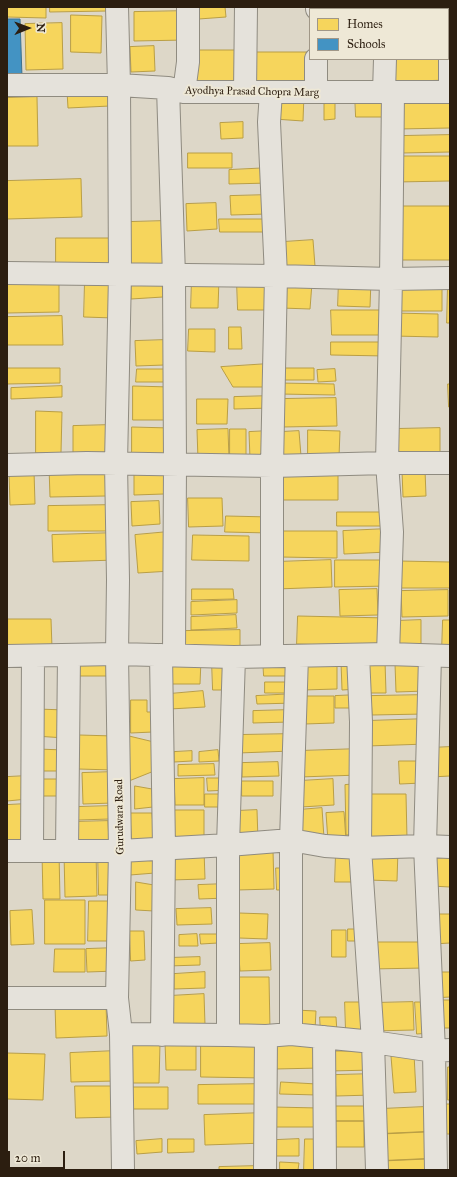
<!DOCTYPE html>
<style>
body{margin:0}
#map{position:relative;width:457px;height:1177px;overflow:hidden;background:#ddd7c8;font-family:"IM FELL Great Primer",serif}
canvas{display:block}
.frame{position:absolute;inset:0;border:8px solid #2c1e10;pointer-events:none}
.legend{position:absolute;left:309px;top:8px;width:140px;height:52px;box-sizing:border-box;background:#eee8d6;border:1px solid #a09787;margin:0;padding:5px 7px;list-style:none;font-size:12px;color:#2c1e10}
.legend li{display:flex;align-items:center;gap:8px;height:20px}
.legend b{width:20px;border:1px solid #a09787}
.north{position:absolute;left:8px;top:8px;width:40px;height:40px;-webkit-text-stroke:3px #eee8d6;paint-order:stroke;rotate:89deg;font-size:11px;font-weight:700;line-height:16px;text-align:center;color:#2c1e10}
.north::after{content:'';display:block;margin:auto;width:14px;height:18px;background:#2c1e10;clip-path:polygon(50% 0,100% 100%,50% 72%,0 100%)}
.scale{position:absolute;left:8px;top:1151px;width:57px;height:18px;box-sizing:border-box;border:2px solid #2c1e10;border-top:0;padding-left:5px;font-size:12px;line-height:14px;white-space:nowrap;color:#2c1e10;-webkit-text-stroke:3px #eee8d6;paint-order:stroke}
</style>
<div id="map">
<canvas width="457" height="1177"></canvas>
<div class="frame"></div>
<ul class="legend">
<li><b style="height:11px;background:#f6d55c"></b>Homes</li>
<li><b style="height:11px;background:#4393c3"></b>Schools</li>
</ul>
<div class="north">N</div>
<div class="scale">20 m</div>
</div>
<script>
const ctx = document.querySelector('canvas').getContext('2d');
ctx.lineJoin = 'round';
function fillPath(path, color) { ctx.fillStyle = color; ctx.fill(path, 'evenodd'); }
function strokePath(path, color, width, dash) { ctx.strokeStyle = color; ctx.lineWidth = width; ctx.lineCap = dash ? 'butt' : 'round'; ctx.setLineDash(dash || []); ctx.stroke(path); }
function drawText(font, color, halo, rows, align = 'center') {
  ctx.font = font + ' "IM FELL Great Primer",serif'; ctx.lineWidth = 4; ctx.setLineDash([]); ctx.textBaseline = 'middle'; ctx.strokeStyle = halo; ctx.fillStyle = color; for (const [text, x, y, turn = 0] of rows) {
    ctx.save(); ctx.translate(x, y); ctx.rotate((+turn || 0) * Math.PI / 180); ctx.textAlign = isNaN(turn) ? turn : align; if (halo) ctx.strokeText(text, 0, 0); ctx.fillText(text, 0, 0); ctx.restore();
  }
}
const homes = new Path2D(`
 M7,7h39v11l-39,-1z
 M50,7h58v4l-58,1z
 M198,7h27l1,10 -27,2z
 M388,7h60v2h-60z
 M186,11v29l-52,1v-29z
 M71,15l31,1 -1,37 -30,-1z
 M62,23l1,46 -37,1 -1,-46z
 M154,46l1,25 -24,1 -1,-25z
 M188,50h56l-1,32 -56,-1z
 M249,52h61l4,32h-65z
 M388,59h58l1,21 -58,2z
 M109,89l1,17 -42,2 -1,-17z
 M275,93l29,1 -1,27 -29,-2z
 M450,93v35l-52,1 -1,-35z
 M355,94h30v23h-29z
 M37,97l1,49h-31v-48z
 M335,103v16l-11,1v-16z
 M243,122v16l-22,1 -1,-16z
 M450,135v17l-48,1 -1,-17z
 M188,153h44v15h-44z
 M395,156h55v25l-54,1z
 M270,168v15l-41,1v-14z
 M81,179l1,38 -75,2v-38z
 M268,195v19l-37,1 -1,-19z
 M216,203l1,26 -30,2 -1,-27z
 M393,206h57v54h-56z
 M219,219h49v13h-48z
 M164,221l1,46 -35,1 -1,-46z
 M56,238h59l1,28 -60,1z
 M313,240l2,26 -30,2 -2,-26z
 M192,278l27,1 -1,29h-27z
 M339,279l32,1 -1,27 -32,-1z
 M85,280l30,1 -1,37 -30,-1z
 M162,281l1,16 -32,2v-16z
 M59,282v30l-52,1v-30z
 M282,282l30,1 -2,26 -29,-1z
 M237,283l32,1 1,26h-32z
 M396,283h46v28h-46z
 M448,284h2v39h-3z
 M331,310h51v25h-50z
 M393,313l45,1v23l-45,-1z
 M62,316l1,29h-56v-28z
 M229,327h12l1,22h-13z
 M189,329h26v23l-27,-1z
 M165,340v25l-29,1 -1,-25z
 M331,342h56l-1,14 -55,-1z
 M268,364l-1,23h-34l-12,-20z
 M7,368h53v15l-53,1z
 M280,368h34v12h-34z
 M137,369h29v13h-30z
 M335,369l1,12 -18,1 -1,-12z
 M279,383l55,1 1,11 -56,-1z
 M448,384h2v23h-1z
 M62,386v11l-51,2v-11z
 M133,386l38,1 -1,33h-37z
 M271,396l1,12 -38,1v-12z
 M336,398l1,28 -55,1v-28z
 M197,399h31l-1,25h-30z
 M36,411l26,1 -1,41h-25z
 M110,425v27l-37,1v-27z
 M132,427l39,1 -1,26 -38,-1z
 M440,428v25h-45l-1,-24z
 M228,429l1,30 -31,1 -1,-30z
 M230,429h16v29h-16z
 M308,430l32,1 -1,26h-31z
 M269,431l1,27 -20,1 -1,-27z
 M299,431l2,25 -19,1 -1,-25z
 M105,466l1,30 -56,1 -1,-30z
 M164,469v25l-30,1v-25z
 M425,470l1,26 -23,1 -1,-26z
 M34,471l1,33 -25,1 -1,-33z
 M338,471v29h-57v-28z
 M188,498h34l1,28 -34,1z
 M159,501l1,23 -28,2 -1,-24z
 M114,505l1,26h-67v-25z
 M337,512h51v14h-51z
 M226,516l45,1 -1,16 -45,-1z
 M387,529l1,23 -44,2 -1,-23z
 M280,531h57v27l-57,-1z
 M168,532l3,39 -33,2 -3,-38z
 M115,533l1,27 -63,2 -1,-27z
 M193,535l56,1v25l-57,-1z
 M331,560l1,27 -56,2 -1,-27z
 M335,560h54l1,26 -55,1z
 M399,561l51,1v26h-51z
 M192,589h41l1,10 -42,1z
 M377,589l1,26 -38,1 -1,-26z
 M448,590v26l-46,1 -1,-26z
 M237,600v13l-46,2v-13z
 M236,615l1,13 -46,2v-13z
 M298,616l90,2v29l-91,-3z
 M8,619h43l1,29h-44z
 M421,620v29l-26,1v-29z
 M443,620h7v31h-8z
 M240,630v20l-56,1v-20z
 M80,659h37v17h-37z
 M166,659l35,1 -1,24h-34z
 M263,659h28v17h-27z
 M358,661v28l-16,1 -1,-28z
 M385,661l1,32h-20l-1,-31z
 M212,663h16l1,27h-16z
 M303,663h34v26l-34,1z
 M424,663l2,28 -30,1 -1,-28z
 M265,682h29v11h-29z
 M203,691l2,16 -35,2 -1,-15z
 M294,694l1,9 -38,1 -1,-8z
 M358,695v13h-23v-12z
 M425,695v19l-53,1 -1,-19z
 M305,696h29v27l-29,1z
 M131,700h16v12h5l1,20 -22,1z
 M37,709l29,1 -1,28 -30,-2z
 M290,710v12l-37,1v-12z
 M427,719v25l-60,2 -1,-25z
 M292,734v17l-54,2 -1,-18z
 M79,735l35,1 -1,34 -35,-1z
 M129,736l25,6v29l-25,10z
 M450,747v29l-19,1 -2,-29z
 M37,749l28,1v21h-28z
 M359,749l1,26 -61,2 -1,-26z
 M218,750l1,11 -20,1v-10z
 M192,751v10l-18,1v-10z
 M399,761h23v22l-22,1z
 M278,762l1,14 -37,1v-14z
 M214,764l1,11 -37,1v-11z
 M113,772v31l-30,1 -1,-31z
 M27,776l1,23 -21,2v-24z
 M204,778v27h-29l-1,-26z
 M207,778h22v12l-21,1z
 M35,779h29v17h-29z
 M333,779l1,26 -33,2 -2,-26z
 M242,781h31v15h-31z
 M358,784l2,50 -14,1 -1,-50z
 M135,786l17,3 1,18 -18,2z
 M205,794h23v13h-23z
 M368,794h38l1,45h-38z
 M26,804l1,37 -20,1v-37z
 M110,806v13l-32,1 -1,-13z
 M322,808l2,30 -24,2 -2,-30z
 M173,810h31v28h-31z
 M257,810l1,30 -20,1 -2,-30z
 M344,812l2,28 -18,1 -2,-28z
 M130,813h22l2,26 -22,1z
 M108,821l1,21 -38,1v-21z
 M369,849l29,1 -1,31 -29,-1z
 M204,850l1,29 -35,1v-29z
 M273,850l1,39 -37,1 -1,-38z
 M59,852l1,47h-17l-1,-46z
 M96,852l1,44 -32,1 -1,-44z
 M98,852h16v43h-15z
 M336,853l24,1 -1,28h-24z
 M432,854h18v33l-19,-1z
 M155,857v16l-25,2v-17z
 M276,868h13v22h-12z
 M136,882l18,3v26l-18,-1z
 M226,884l1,14 -28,1 -1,-14z
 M45,900h40v44h-40z
 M89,901h24v40h-25z
 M211,908l1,16 -35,1 -1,-16z
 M32,910l2,34 -23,1 -1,-34z
 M239,913l29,1 -1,25 -28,-1z
 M432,914h18v29l-17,1z
 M348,929h13l1,12h-14z
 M332,930h14v27h-14z
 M130,931h14l1,29 -14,1z
 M197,934l1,12h-19v-11z
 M200,934h18v9l-17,1z
 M370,942h54l1,26 -55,1z
 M270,943l1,27 -31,1 -2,-27z
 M116,948l1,23 -30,1 -1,-23z
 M55,949h30v23h-31z
 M200,957v8l-32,1 -1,-8z
 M205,972v16l-31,1v-15z
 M431,972h19v25l-18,1z
 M237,977h32l1,53 -31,1z
 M204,994l1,31 -35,1 -1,-30z
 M436,1000h14v28h-14z
 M345,1002h18l1,30h-18z
 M413,1002l1,28 -41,1 -1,-28z
 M415,1002h15l1,31 -14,1z
 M106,1003l1,33 -51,2 -1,-33z
 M295,1010l21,1 -1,19 -21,-1z
 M320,1017h16l1,15 -16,1z
 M320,1038l1,30 -46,1 -1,-30z
 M201,1040l64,1v37l-64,-1z
 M196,1041v29h-30l-1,-28z
 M123,1043l37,1 -1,39h-37z
 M115,1051l1,30 -45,1 -1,-29z
 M329,1051h44v19l-43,1z
 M7,1053l38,1 -2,46 -36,-1z
 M414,1054l2,38 -22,1 -3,-37z
 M448,1067h2v33h-2z
 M373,1074v21l-37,1 -1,-21z
 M281,1082l36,2v11l-37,-1z
 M262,1084v20h-64v-19z
 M75,1086h41l1,31 -41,1z
 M124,1087h44v22h-44z
 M446,1104h4v30h-3z
 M328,1106h44v15h-44z
 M273,1107l46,1 -1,19h-44z
 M424,1107l1,25 -44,2 -1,-25z
 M263,1113l2,30 -60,2 -1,-30z
 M328,1121h36v26h-35z
 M425,1132l1,27 -44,2 -1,-27z
 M162,1139v13l-25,2 -1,-13z
 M168,1139h26v13l-26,1z
 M299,1139v17h-24l1,-16z
 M305,1139h17v31h-18z
 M426,1159v11h-43l-1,-9z
 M280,1162l19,1 -1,7h-18z
 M257,1166v4h-38v-3z`);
fillPath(homes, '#f6d55c');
strokePath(homes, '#b99e45', 1);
const schools = new Path2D(`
 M7,19h13l2,58h-15z`);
fillPath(schools, '#4393c3');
strokePath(schools, '#3c708d', 1);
const minor = new Path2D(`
 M117,7l2,78 1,189 -4,189 2,117 -1,74 3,197 -3,147 4,36 2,136
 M450,7v85
 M317,9v-2
 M386,9v-2
 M7,85h112l49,3 16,4h266
 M168,88l6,188 1,188 -1,191
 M184,92l4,-30v-55
 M245,92l1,-85
 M271,92l-2,30 7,154 -4,190v190
 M316,92v-33
 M384,92l1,-33
 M7,273l269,3 115,3 59,-1
 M7,465l80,-2 185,3 115,-3h63
 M388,654l4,-122 -5,-69 4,-184 2,-187
 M161,655l3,193 -2,187
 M358,655l3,67 -1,126 13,194 4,128
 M7,656l110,-2 117,3 154,-3 62,2
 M430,656l-5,190 9,205 2,119
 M7,851h113l108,-6 63,-5 34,6 35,2 65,-2 25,1
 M32,851l1,-195
 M67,851l2,-196
 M7,998h110
 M121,1034l107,1 38,1 25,-2 82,8 61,9 16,-1
 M291,1034v-194l6,-184
 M228,1035v-190l6,-188
 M324,1037l1,133
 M265,1170l1,-134`);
strokePath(minor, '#8f8b80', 24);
strokePath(minor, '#e5e2db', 22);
drawText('11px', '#2c1e10', '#eee8d6', [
 ["Ayodhya Prasad Chopra Marg",252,92,1],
 ["Gurudwara Road",120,817,-91]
]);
</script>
